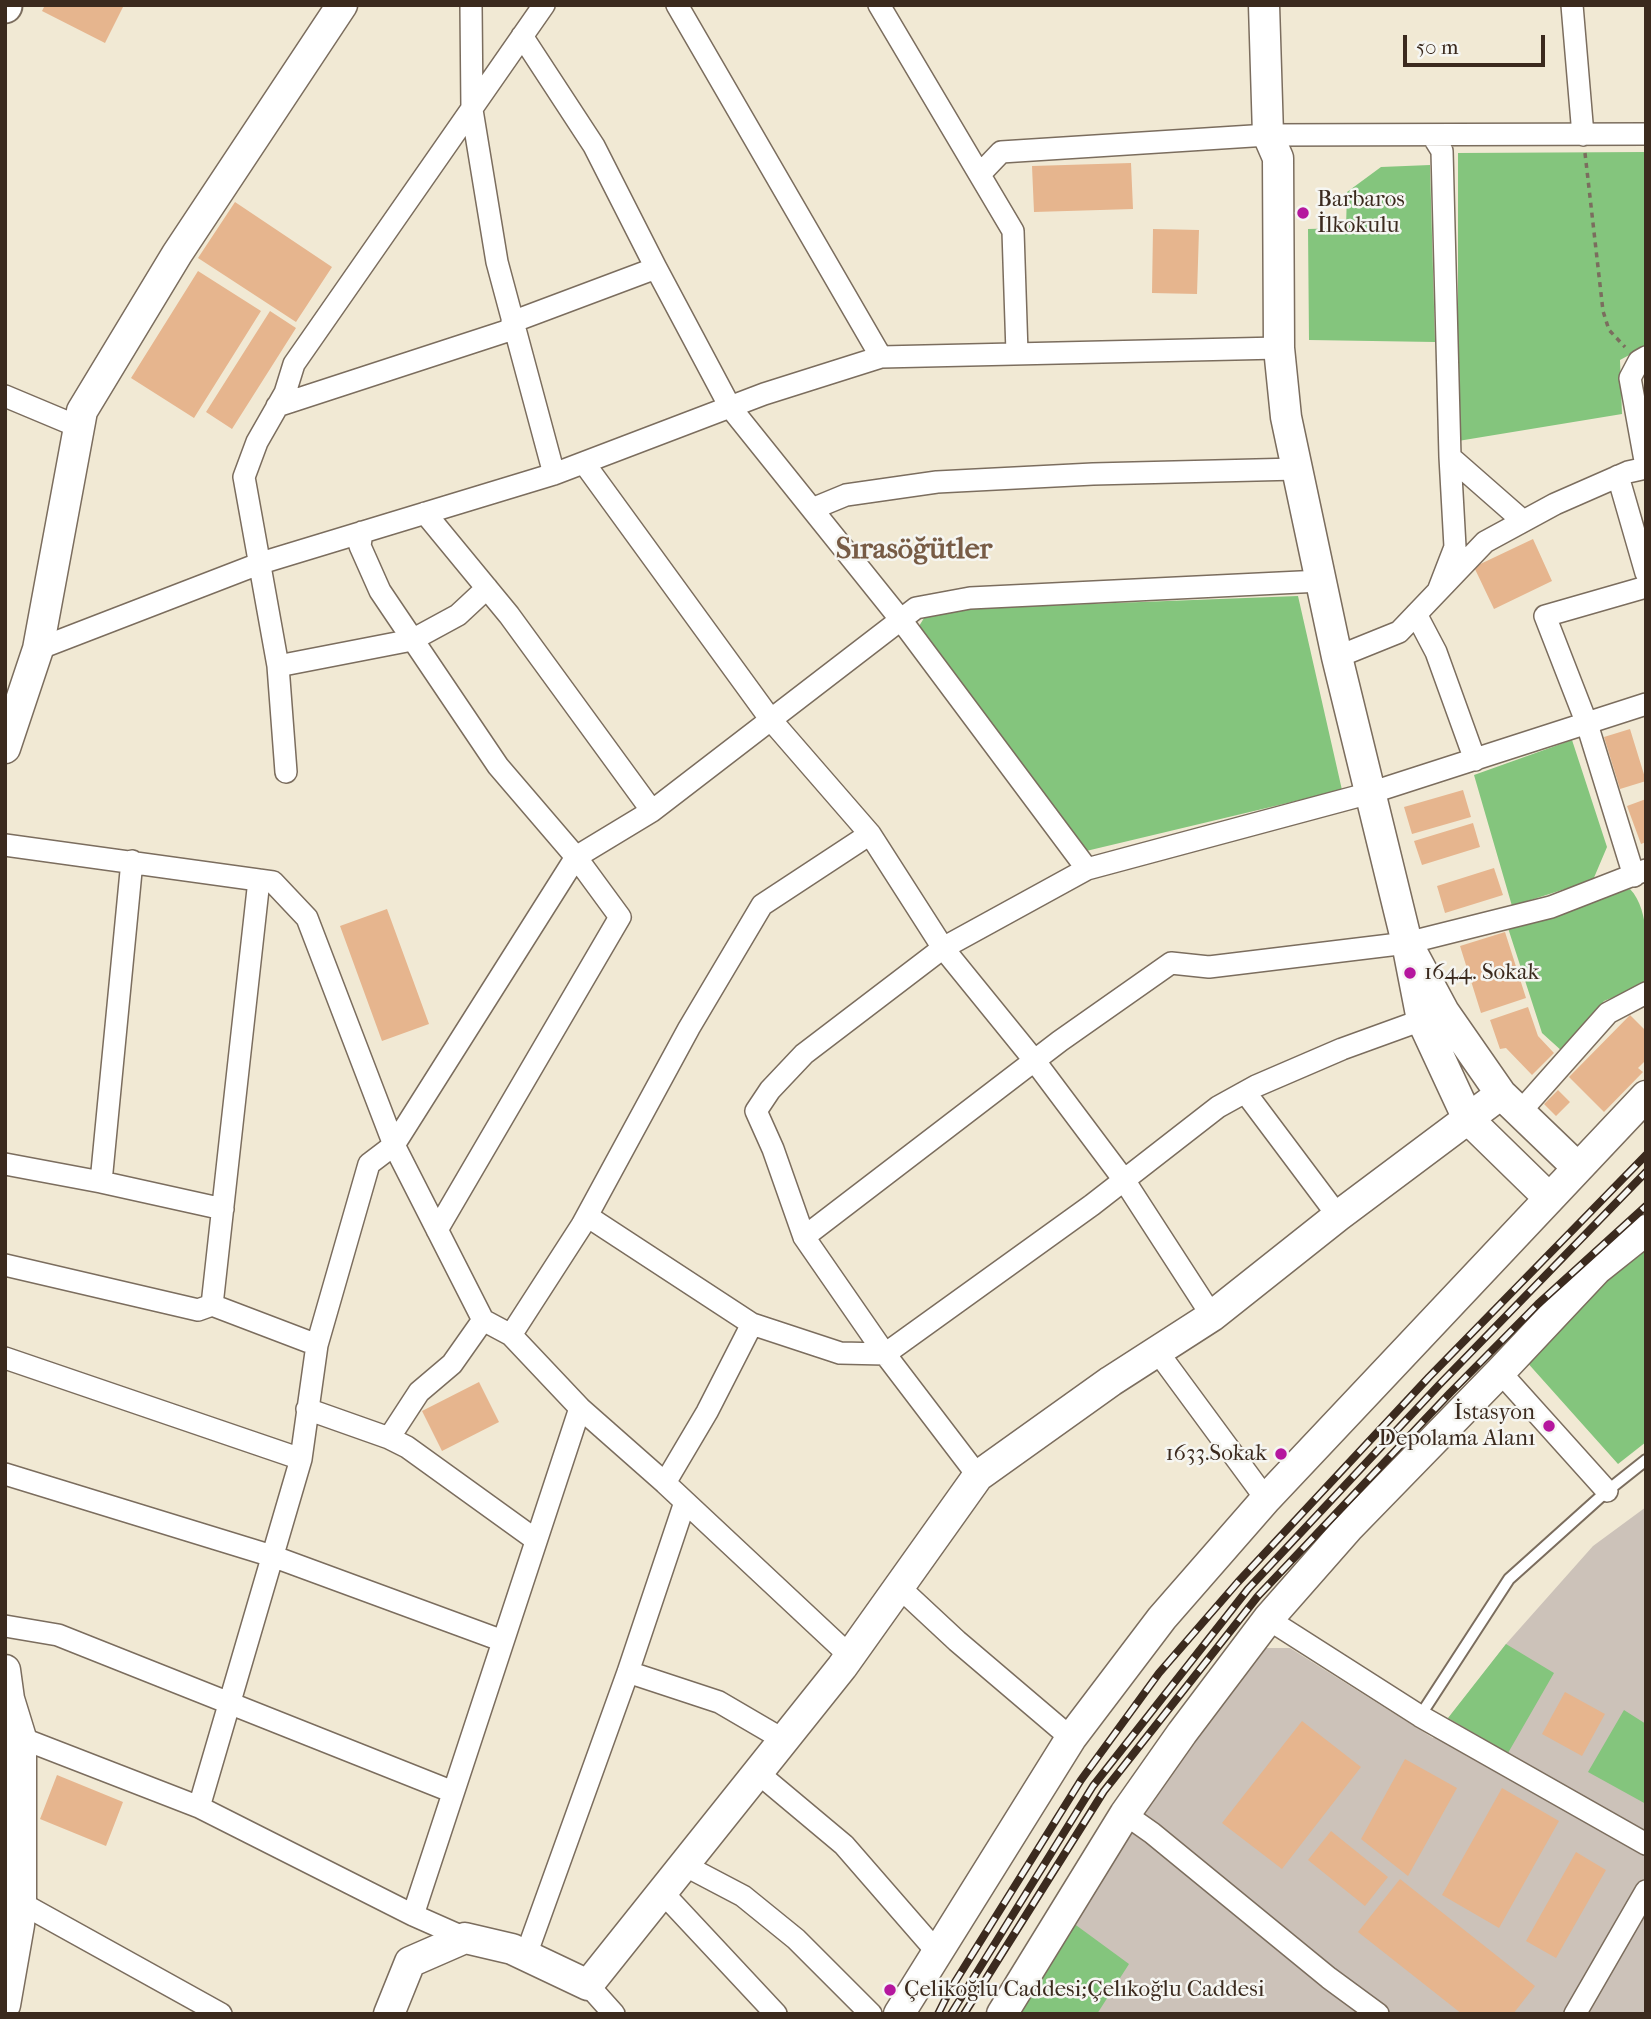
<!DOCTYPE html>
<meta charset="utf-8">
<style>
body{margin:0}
#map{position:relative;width:1651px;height:2019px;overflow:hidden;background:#f1e9d4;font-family:"IM FELL French Canon",serif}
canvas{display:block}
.frame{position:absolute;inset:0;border:7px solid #3b2a1e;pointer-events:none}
.scale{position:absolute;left:1403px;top:35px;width:142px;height:32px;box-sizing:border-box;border:4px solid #3b2a1e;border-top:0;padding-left:9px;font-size:21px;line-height:24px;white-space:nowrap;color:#3b2a1e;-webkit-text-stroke:5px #f6f6f2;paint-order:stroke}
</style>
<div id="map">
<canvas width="1651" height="2019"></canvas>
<div class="frame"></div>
<div class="scale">50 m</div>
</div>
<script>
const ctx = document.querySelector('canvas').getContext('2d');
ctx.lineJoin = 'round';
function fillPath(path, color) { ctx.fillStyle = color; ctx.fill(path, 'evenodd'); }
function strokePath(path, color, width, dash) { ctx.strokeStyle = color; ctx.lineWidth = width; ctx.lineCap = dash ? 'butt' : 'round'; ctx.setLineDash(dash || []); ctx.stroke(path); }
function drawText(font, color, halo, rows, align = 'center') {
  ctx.font = font + ' "IM FELL French Canon",serif'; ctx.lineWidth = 5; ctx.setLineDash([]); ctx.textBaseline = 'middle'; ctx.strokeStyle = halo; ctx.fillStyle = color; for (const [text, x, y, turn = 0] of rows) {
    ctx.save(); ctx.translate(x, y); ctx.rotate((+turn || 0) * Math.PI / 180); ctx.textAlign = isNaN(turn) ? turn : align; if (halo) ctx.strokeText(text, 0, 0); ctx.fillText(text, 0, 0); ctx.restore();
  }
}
fillPath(new Path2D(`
 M1646,1507v507h-630l140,-226 107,-140h27l143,90 73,-94 87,-98z`), '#ccc2b9');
fillPath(new Path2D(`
 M1646,152v194l-26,14 2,54 -164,27v-288z
 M1430,165l5,177 -126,-2 -1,-111 38,-1 1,-36 34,-25z
 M1298,596l44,194 -260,62 -166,-221 8,-13 34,-9z
 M1572,740l35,107 -14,33 -81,26 -38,-131z
 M1630,889c21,22 16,66 16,95l-42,17 -41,51 -21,-19 -34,-105z
 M1646,1238v204l-28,22 -93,-104z
 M1506,1644l48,29 -46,80 -60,-35z
 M1624,1710l22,14v80l-58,-32z
 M1069,1920l60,44 -32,50h-81z`), '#84c57d');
fillPath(new Path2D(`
 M45,5h79l-19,38 -63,-32z
 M1131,163l2,46 -99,3 -2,-46z
 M235,202l97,65 -36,55 -98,-64z
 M1153,229l46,1 -2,64 -45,-1z
 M198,271l63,40 -67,107 -63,-40z
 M270,311l26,17 -64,101 -26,-17z
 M1533,539l19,42 -58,28 -20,-42z
 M1630,729l16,52 -26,8 -16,-52z
 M1463,790l8,27 -59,17 -8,-27z
 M1646,799v43l-5,2 -14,-38z
 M1473,823l7,24 -58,18 -8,-24z
 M1494,868l9,27 -58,18 -8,-27z
 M387,909l42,115 -47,17 -42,-115z
 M1505,932l21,66 -45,15 -21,-67z
 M1528,1007l10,29 16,17 -22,22 -26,-27 -6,1 -10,-29z
 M1630,1015l16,16v29l-8,8 5,4 -39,40 -35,-35z
 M1558,1090l12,12 -14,14 -12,-12z
 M479,1382l20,40 -57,29 -20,-40z
 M1565,1692l40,22 -23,42 -40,-22z
 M1302,1721l59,46 -79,102 -60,-46z
 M1405,1759l52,29 -49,88 -47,-37z
 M57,1775l66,27 -17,44 -66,-27z
 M1502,1788l57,33 -60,107 -57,-33z
 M1331,1831l57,46 -23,29 -57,-46z
 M1576,1852l30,18 -50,88 -30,-17z
 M1400,1879l135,107 -22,28h-51l-104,-82z`), '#e6b58e');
const lane = new Path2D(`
 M1420,1716l89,-137 98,-88 39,-31`);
const street = new Path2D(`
 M471,5l1,105 25,152 57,212
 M677,5l204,352
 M879,5l134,226 4,122
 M1572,5l11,130
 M522,36l72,110 62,122
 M1432,135l10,16 8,306 5,90 -17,44
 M980,174l21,-22 267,-17 378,-1
 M512,322l144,-54 74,139 171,213 186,249
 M1646,357l-7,4 -9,17 16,88
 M5,396l74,31
 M277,406l236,-77
 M1450,457l73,64
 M584,463l187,257 99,114 73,114 91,112 90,120 88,136
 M1618,476l28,97
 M812,509l34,-14 91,-13 156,-8 204,-5
 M425,513l84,102 143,196
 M362,532l-2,14 20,45 118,175 78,91 44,60 -183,313
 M1416,614l20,38 39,108
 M38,649l223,-86 293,-89 210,-80 117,-37 398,-9
 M1337,657l62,-25 86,-90 70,-38 73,-32 18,-4
 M278,666l134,-26 46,-25 29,-27
 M286,772l-8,-106 -34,-189 13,-35 28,-49 9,-29 250,-359
 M5,845l268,37 34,36 87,227 89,175 28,15 69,73 85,75 185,173
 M1634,876l-47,-152 -42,-108 101,-29
 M1433,1016l-91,33 -86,37 -38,21 -126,98 -207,149 -81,-117 -31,-88 -17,-38 14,-21 34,-36 139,-106 144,-79 283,-76 276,-89
 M1245,1092l93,124
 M1520,1112l88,-99 38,-20
 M5,1164l96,18 122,27
 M101,1182l31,-321
 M587,1216l165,108 88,29 45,1 93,122
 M804,1237l256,-196 111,-78 38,4 198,-24 144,-36 95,-37
 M5,1265l193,45 14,-5 105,40
 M212,1305l47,-425
 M511,1335l71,-110 107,-197 73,-123 108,-71
 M1157,1351l109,148
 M5,1358l296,101
 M1500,1372l107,119
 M307,1409l82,29 18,9 129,93
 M389,1438l30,-46 33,-28 31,-44
 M5,1474l267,82 231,85
 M665,1483l42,-71 45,-88
 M899,1587l58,54 114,97
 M1268,1619l152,97 226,128
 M5,1626l53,9 395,157
 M628,1672l91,30 65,38
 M21,1738l178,69 214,108 52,23
 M758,1773l86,72 94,108
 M199,1807l102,-348 16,-114 52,-181 25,-19 182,-288 76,-46 264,-203 54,-10 351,-17
 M1125,1814l27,19 177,145 49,36
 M684,1865l59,31 53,43 75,75
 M662,1892l114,122
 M21,1903l200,111
 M413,1915l167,-507
 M526,1955l102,-283 57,-170
 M588,1985l26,29
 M1575,2014l71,-123`);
const secondary = new Path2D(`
 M1264,5l4,130 10,23 1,190 7,69 51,240 70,286
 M5,748l33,-99 44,-238 95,-157 165,-249
 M1549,1198l-81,-79 -46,-99 -15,-77 37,69 57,82 77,74
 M5,1670l4,29 12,39v165l-2,22 -14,80
 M389,2014l21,-52 55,-24 47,11 76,36 254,-318 136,-191 133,-95 101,-65 126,-100 163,-122
 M899,2014l172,-276 91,-120 104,-119 380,-403
 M1002,2014l123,-200 57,-81 86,-114 80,-91 152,-156 97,-103 49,-39`);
const primary = new Path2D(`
 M5,6v-1`);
strokePath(lane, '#7b6d5e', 14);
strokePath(street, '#7b6d5e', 24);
strokePath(secondary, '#7b6d5e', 33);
strokePath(primary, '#7b6d5e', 37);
strokePath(new Path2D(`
 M1585,153l18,158 6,19 16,17`), '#7b6d5e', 3.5, [5, 5]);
strokePath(lane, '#fff', 10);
strokePath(street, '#fff', 21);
strokePath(secondary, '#fff', 30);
strokePath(primary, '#fff', 33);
const rail = new Path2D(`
 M938,2014l12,-24 131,-210 78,-107 79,-91 191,-205 217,-222
 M951,2014l142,-228 155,-197 191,-204 207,-213
 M964,2014l140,-223 154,-195 192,-203 88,-89 108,-98`);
strokePath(rail, '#3b2a1e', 8);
strokePath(rail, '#f6f6f2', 5, [16]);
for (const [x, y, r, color] of [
 [1303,213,7,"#b5179e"],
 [1410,973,7,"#b5179e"],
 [1549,1426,7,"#b5179e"],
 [1281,1454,7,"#b5179e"],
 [890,1990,7,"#b5179e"]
]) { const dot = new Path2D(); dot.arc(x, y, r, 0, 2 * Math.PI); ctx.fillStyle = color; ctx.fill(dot); strokePath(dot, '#f6f6f2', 2.5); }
drawText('23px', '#3b2a1e', '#f6f6f2', [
 ["Barbaros",1317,200],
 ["İlkokulu",1317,226],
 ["1644. Sokak",1424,973],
 ["İstasyon",1535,1413,"right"],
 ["Depolama Alanı",1535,1439,"right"],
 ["1633.Sokak",1267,1454,"right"],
 ["Çelikoğlu Caddesi;Çelıkoğlu Caddesi",904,1990]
], 'left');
drawText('bold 30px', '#775b45', '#f6f6f2', [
 ["Sırasöğütler",914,551]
]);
</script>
